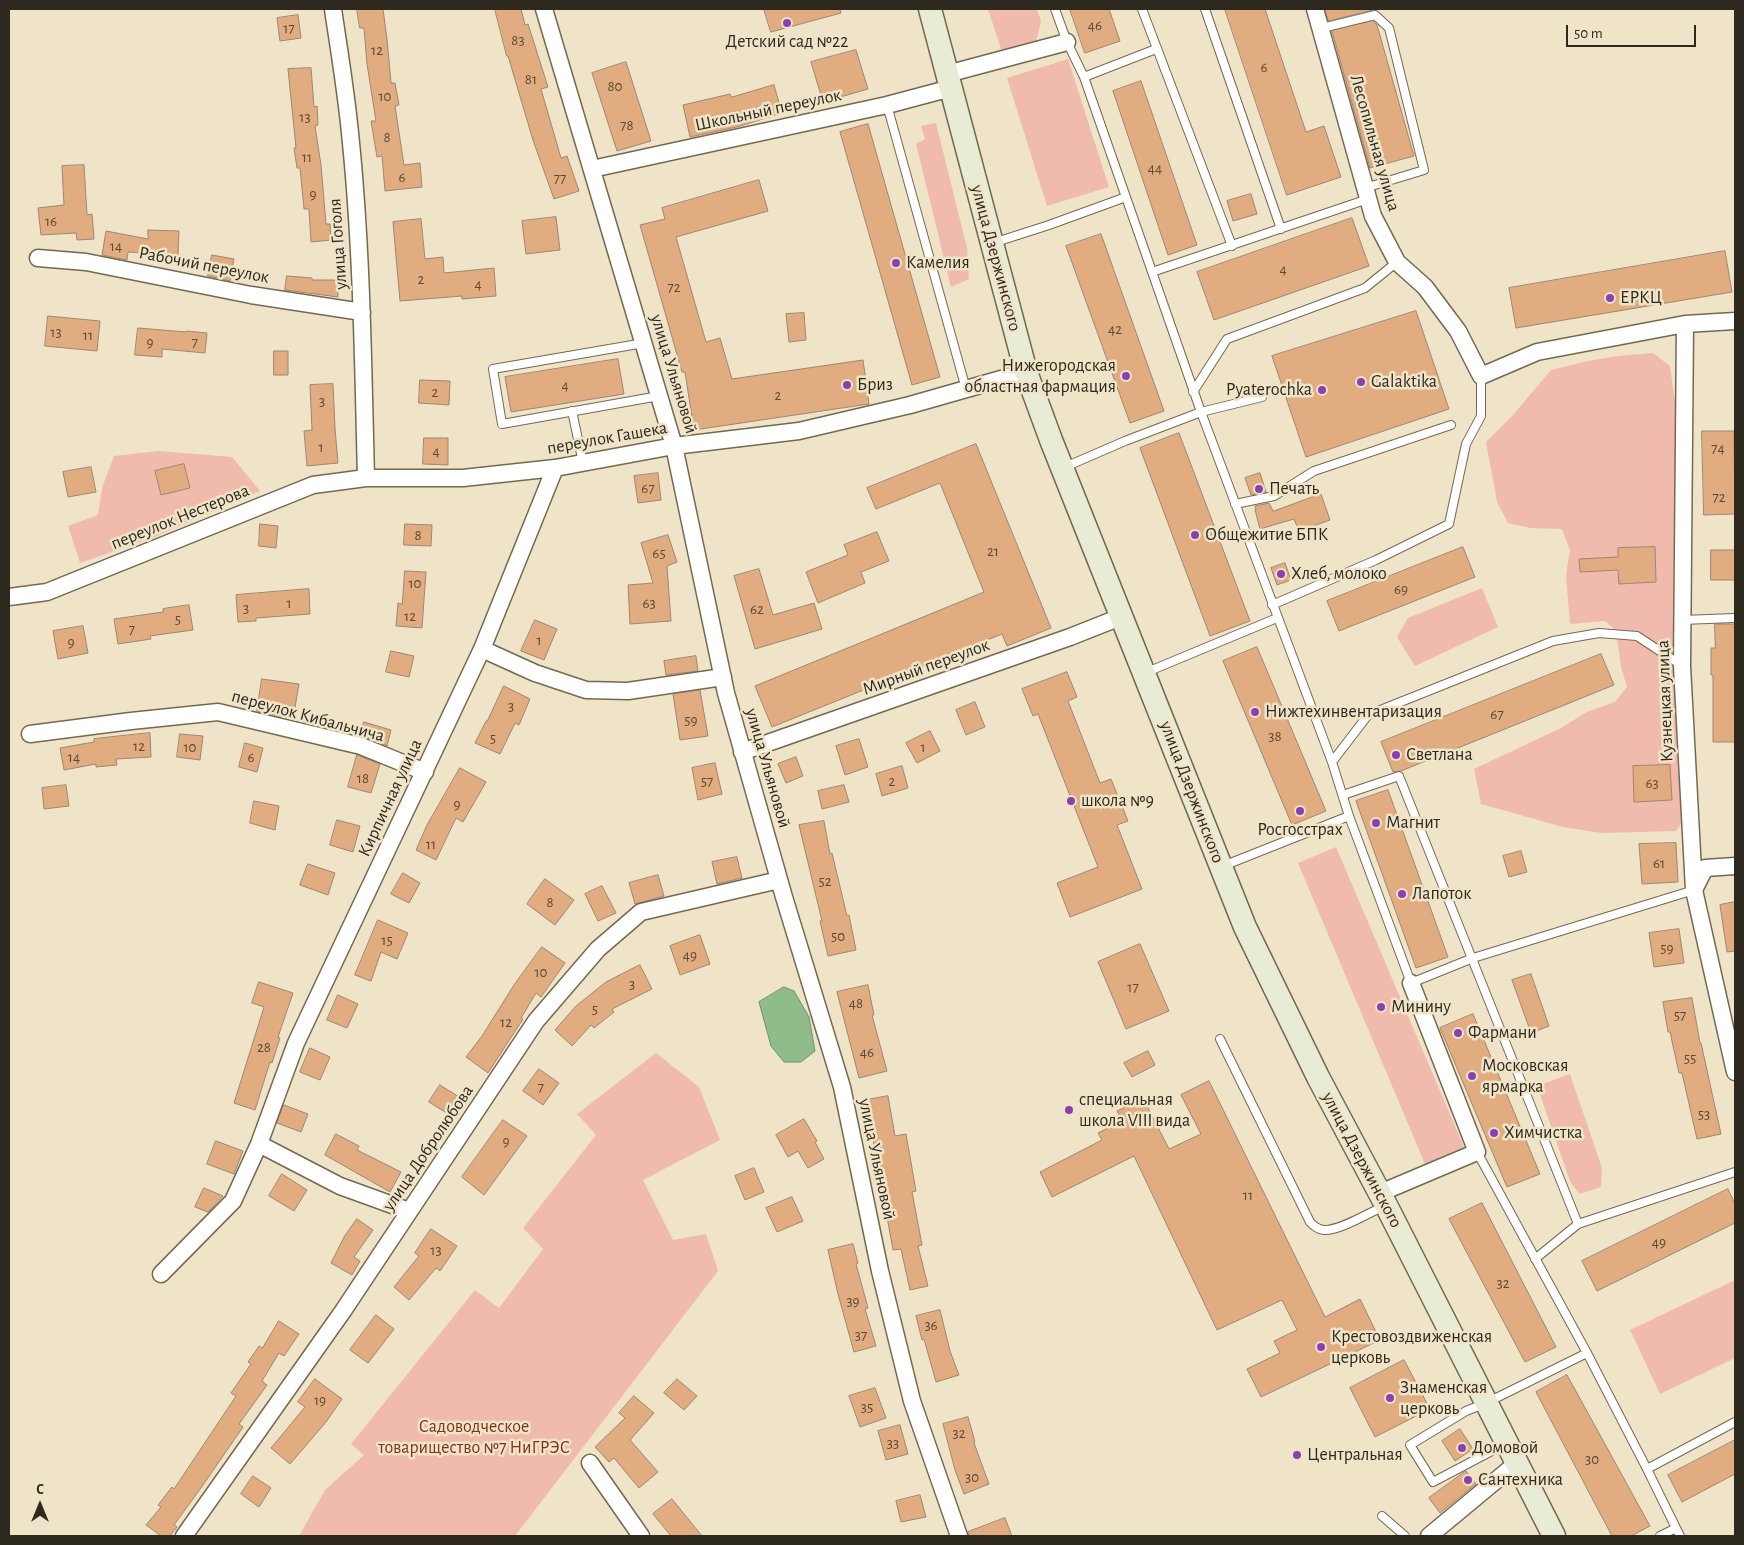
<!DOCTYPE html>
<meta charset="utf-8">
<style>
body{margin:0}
#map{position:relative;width:1744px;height:1545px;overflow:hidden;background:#f0e4c8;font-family:"Alegreya Sans",sans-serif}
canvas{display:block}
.frame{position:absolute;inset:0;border:10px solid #2d291e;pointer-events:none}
.north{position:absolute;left:15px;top:1480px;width:50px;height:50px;-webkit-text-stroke:4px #f0e4c8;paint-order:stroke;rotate:0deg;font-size:14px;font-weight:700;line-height:20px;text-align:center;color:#2d291e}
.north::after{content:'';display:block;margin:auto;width:18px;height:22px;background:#2d291e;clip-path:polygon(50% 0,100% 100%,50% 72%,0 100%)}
.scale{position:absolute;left:1566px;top:25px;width:130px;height:22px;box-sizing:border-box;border:2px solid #2d291e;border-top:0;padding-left:6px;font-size:15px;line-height:18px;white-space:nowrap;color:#2d291e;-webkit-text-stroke:4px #f0e4c8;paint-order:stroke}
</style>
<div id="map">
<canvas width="1744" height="1545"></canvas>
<div class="frame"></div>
<div class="north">С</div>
<div class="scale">50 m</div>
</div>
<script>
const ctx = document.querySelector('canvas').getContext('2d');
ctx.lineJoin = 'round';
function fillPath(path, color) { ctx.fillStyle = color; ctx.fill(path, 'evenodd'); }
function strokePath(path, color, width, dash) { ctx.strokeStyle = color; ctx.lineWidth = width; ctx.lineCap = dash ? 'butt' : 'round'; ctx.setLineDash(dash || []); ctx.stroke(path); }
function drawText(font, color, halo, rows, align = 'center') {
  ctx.font = font + ' "Alegreya Sans",sans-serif'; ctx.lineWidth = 5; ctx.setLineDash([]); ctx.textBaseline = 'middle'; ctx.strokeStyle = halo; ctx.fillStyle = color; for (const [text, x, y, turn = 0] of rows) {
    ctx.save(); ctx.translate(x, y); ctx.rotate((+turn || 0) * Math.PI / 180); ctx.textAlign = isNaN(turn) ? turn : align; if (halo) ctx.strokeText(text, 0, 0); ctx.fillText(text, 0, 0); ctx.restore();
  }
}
fillPath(new Path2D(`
 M988,9h49l4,12 -5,21 -34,10z
 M1068,59l41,128 -62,19 -40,-128z
 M936,123l31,125 2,31 -18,8 -35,-143 9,-5 -4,-13z
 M1653,353l17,13 5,37 8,418 -7,10 -74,2 -39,-6 -82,-23 -7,-35 87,-41 26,-16 28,-10 12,-15 -6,-20 -5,-36 -11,-10 -35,3 -4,-49 4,-25 -8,-21 -31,-1 -23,-5 -11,-21 -11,-60 26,-26 39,-46 32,-8 34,-6z
 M159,451l73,6 28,34 -108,47 -72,25 -12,-37 30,-11 4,-27 12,-32z
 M1482,588l16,39 -83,39 -18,-29 11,-19z
 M1336,847l128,300 -39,17 -127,-301z
 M656,1053l43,34 21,53 -77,40 30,60 33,-6 12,37 -203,265h-216l26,-46 39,-35 -13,-11 124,-154 24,18 44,-59 -20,-21 73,-93 -19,-21z
 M1570,1074l32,94 -1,19 -22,7 -9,-13 -33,-95z
 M1735,1280v78l-75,36 -30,-64z`), '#f0baad');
const water = new Path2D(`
 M784,987l10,4 15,26 6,34 -14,11h-17l-13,-16 -12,-44z`);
fillPath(water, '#8ebc8b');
strokePath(water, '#71906a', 1);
const building = new Path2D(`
 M357,9h26l4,30 4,44h4l4,22 -4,1 9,59 16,-2 2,24 -37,4 -3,-35 -5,1 -6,-36h5l-9,-57 -3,-36h-4z
 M495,9h26l4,16 3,-1 20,63 -7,2 20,69 6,-2 12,35 -25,8 -21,-59 -25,-84h-1z
 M764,9h76l1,4 -70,19z
 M1070,9h39l11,32 -35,12z
 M1225,9h40l41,123 18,-6 17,51 -54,18z
 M1325,9h48v1l-44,11z
 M298,15l3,23 -21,3 -3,-23z
 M1373,21l4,4 37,131 -44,12 -38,-137z
 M856,50l12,39 -45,13 -12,-40z
 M626,62l25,79 -34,10 -25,-78z
 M311,68l3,39 3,-1 1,19 -3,1 6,39 5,59h4l1,16 -20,2 -2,-33h-5l-4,-41h-3l-3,-20h2l-8,-79z
 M1141,81l56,164 -29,10 -55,-164z
 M774,85l8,28 -45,14 -47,10 -7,-32 47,-11 1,3z
 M868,124l72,253 -28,8 -72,-253z
 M84,165l3,50 5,-1 2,25 -17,1 -1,-7 -35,2 -3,-27 26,-3 -2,-39z
 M759,180l9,31 -92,26 30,105 14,-4 12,41 131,-19 6,44 -175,26 -9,-58h-3l-42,-147 25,-6 -3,-11z
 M1251,194l6,20 -24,7 -6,-20z
 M556,217l4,33 -34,4 -4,-33z
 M1352,218l17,48 -155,54 -17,-48z
 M421,219l4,40 18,-2 1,16 50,-5 2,28 -34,3v-3l-62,5 -7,-79z
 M148,230l31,1 -1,24 -50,-3 -1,8 -25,-5 4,-24 42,8z
 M1101,234l63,177 -34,12 -64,-177z
 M1725,251l7,41 -216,36 -7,-40z
 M212,255l22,4 -4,22 -22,-5z
 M287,276l25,2v2h26v17l-53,-7z
 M1416,311l33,98 -143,48 -34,-101z
 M804,313l2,27 -17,2 -3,-28z
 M48,316l52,5 -3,30 -52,-5z
 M138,328l48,4v-1l21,2 -2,20 -43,-4v8l-27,-2z
 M274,351h14v24h-14z
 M618,359l6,35 -113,18 -6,-35z
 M420,380l30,1 -1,24 -30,-2z
 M333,384l2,44 3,35 -31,3 -3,-35 8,-1 -2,-45z
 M1702,431h32l1,83 -31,1z
 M1179,433l71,188 -40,15 -70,-188z
 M424,438h24v27l-25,-1z
 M976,444l75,184 -44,18 -5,-12 -230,93 -17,-41 229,-94 -44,-109 -64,26 -9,-21z
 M184,464l6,24 -29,7 -6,-24z
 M91,467l5,25 -28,5 -5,-25z
 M658,473l3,27 -23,3 -4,-27z
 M1260,473l6,19 -15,3 -6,-17z
 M1321,494l9,26 -31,11 -5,-12 -34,10 -5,-19h1l-1,-4 14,-3 4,8z
 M260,524l18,2 -2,22 -17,-2z
 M405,524l27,1 -1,21 -27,-1z
 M877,532l12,29 -28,11 4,11 -47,20 -12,-31 42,-17 -4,-10z
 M668,535l9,27 -10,4 4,55 -41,3 -2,-39 25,-2 -12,-40z
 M1463,547l12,30 -136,54 -12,-30z
 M1655,547l1,35 -37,2 -1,-14 -38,2 -1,-13 39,-2v-9z
 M1711,550h24v30h-24z
 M1285,563l6,17 -14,5 -6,-17z
 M759,569l14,46 41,-12 8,26 -67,20 -21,-73z
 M405,571l21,1 -4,56 -26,-2 2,-23 4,1z
 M309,589l1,25 -54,4v3l-18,1 -2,-27z
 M189,605l4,25 -43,6 1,3 -33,5 -4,-25 49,-7v-3z
 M535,620l22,9 -13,31 -23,-9z
 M1715,624h20v118h-22v-67h-2v-27h4z
 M83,626l5,27 -30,6 -5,-28z
 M1257,647l69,164 -34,14 -69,-164z
 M391,651l23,5 -5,21 -23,-5z
 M1601,654l13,31 -213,86 -8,1 -12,-30z
 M696,656l2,15 -32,4 -2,-14z
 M1067,672l10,25 -9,4 32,82 11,-4 17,42 -11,4 25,64 -72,28 -13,-34 41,-16 -60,-153 -5,2 -11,-27z
 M262,679l37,5 -6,35 -36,-8z
 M504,686l26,13 -11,26 -4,-2 -15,31 -25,-11 11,-22h1z
 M700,690l8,46 -28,4 -7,-46z
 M975,702l10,25 -19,8 -10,-25z
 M364,722l27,8 -4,16 -27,-11z
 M930,731l10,20 -23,12 -11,-20z
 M150,733l1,24 -35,2 1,6 -21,2v-3l-32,6 -4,-22 34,-6v-3z
 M180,734l23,2 -3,24 -23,-3z
 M859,739l9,28 -23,8 -9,-29z
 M245,743l18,5 -6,24 -18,-5z
 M357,755l23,9 -9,29 -23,-6z
 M796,757l7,19 -17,7 -8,-19z
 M715,763l7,31 -24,6 -6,-32z
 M1670,765l2,35 -38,2 -1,-36z
 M902,766l6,22 -26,8 -6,-22z
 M460,768l26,14 -23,40 -7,-4 -20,42 -20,-10 11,-25z
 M66,785l3,21 -25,3 -2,-21z
 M844,785l5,17 -27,7 -4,-18z
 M1388,790l60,167 -32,11 -60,-167z
 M254,801l25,5 -4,24 -25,-7z
 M337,820l23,6 -7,26 -23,-7z
 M824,821l6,33 2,-1 15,63 2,-1 7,35 -28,6 -8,-35h2l-23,-96z
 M1676,843l2,39 -36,2 -3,-40z
 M1521,851l6,21 -18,5 -6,-21z
 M737,857l5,21 -25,6 -5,-22z
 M308,864l27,9 -7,22 -28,-10z
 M403,873l17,10 -11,20 -18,-9z
 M658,875l6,21 -29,8 -6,-21z
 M545,879l29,21 -19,25 -28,-21z
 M602,886l14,27 -18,8 -13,-27z
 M1735,902v49l-8,1 -7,-47z
 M378,920l30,13 -11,26 -16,-7 -10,29 -16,-6z
 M1679,929l5,34 -30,4 -5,-34z
 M700,935l10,29 -30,11 -10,-29z
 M1140,944l29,67 -43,18 -28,-67z
 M542,947l23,16 -24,34 -5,-4 -15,25 2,1 -35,54 -22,-16 16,-21 32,-51z
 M640,965l12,24 -40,20 2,3 -20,16 -3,-3 -19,21 -17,-16 21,-24 30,-24z
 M1531,974l18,52 -18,7 -19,-53z
 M259,982l34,11 -15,44 2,1 -8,25 -2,-1 -15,48 -21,-7 30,-96 -12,-4z
 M868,985l6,30h-2l15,56 -28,7 -22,-86z
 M338,995l20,9 -11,24 -20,-8z
 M1692,998l8,45h1l20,91 -24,5 -15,-66h-3l-9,-41h-2l-5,-30z
 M1473,1014l67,160 -33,13 -67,-159z
 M310,1048l20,9 -10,23 -20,-8z
 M1148,1051l7,14 -23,12 -8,-14z
 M539,1069l20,14 -16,22 -20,-14z
 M1209,1081l116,236 35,-18 20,41 -119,57 -14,-28 33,-16 -6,-12 23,-11 -15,-30 -65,30 -83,-174 -82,41 -12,-25 62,-32 -4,-7 24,-12 -5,-10 26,-13 26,51 32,-15 -20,-39z
 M440,1085l24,15 -11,17 -24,-15z
 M888,1096l7,40 11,-2 10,57 -4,1 10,53 -4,1 10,40 -18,4 -9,-41 -8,1 -24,-133 -5,1 -3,-17z
 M284,1105l24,9 -7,18 -24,-9z
 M804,1119l13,22 -2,1 9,17 -16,9 -10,-17 -10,6 -12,-22z
 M503,1120l24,16 -43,59 -22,-18z
 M336,1134l23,12 -2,4 44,22 -11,20 -65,-37z
 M216,1141l27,10 -9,23 -27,-10z
 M754,1168l10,24 -19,8 -10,-24z
 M282,1174l25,16 -13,21 -25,-15z
 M204,1188l19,8 -15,16 -13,-5z
 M1728,1189l7,15v19l-138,68 -15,-30z
 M792,1197l11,24 -26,11 -11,-24z
 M1482,1203l74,144 -31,15 -76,-143z
 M357,1219l16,11 -19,27 6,4 -8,14 -21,-12 13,-26z
 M431,1229l26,17 -17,25 -4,-3 -27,32 -15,-13 25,-31 -4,-3z
 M853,1244l5,19 -2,1 12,44 -3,1 11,37 -22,6 -16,-58 -10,-44z
 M940,1310l10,41 9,24 -23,7 -12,-43 -2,1 -6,-24z
 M376,1315l18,14 -26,34 -18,-13z
 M279,1321l20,13 -15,22 -5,-3 -17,28 5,4 -28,39 4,3 -40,58 -29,40 3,2 -7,9h-9l-15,-11 15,-18 -3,-2 14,-18 2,2 62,-93 -5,-3 20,-29 -3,-2 11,-16 3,2z
 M1404,1360l26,49 -55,28 -25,-49z
 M1567,1375l83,151 -19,10h-19l-76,-144z
 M315,1379l27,20 -16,23 -36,42 -19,-16 34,-41 -7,-5z
 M677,1379l20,17 -13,14 -20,-17z
 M875,1388l11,30 -26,9 -11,-31z
 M634,1396l20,17 -24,27 28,32 -19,16 -25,-30 -5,4 -14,-15 30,-29 -6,-5z
 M968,1417l7,25 -1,1 15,41 -25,10 -9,-24 -12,-46z
 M900,1425l8,29 -22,6 -8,-29z
 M1460,1429l13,20 -18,12 -13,-20z
 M1735,1440v34l-53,28 -14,-27z
 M1466,1471l10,13 -36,29 -11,-15z
 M253,1476l18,12 -12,19 -18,-13z
 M920,1495l6,22 -25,5 -5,-21z
 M672,1499l30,37h-31l-18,-22z
 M1005,1518l7,18h-43l-1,-4z`);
fillPath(building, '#e1ac80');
strokePath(building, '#9d8673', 1);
const lane = new Path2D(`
 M1055,9l12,33 17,35 117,335 61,-15
 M1142,9l90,237
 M1205,9l76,220
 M1322,28l53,-13 14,13 35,142 -59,18
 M1084,77l72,-28
 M887,105l79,284
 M993,243l56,-18 77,-28
 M1152,272l216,-73
 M644,343l-151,26 9,55 157,-28
 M1193,392l34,-53 138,-51 32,-26
 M572,411l11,52
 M1065,467l60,-26 76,-29 131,350 17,54 62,167 62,-25 221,-68
 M1235,504l39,-8 40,-25 137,-46
 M1272,605l104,-45 73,-36 17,-80 15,-28v-40
 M1682,620l53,-2
 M1147,672l130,-54
 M1332,762l36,-47 185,-74 46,-8 38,3 44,29
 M1343,795l56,-19 179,448
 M1223,866l126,-50
 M1220,1039l90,183c4,4 7,7 14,8 15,1 45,-17 60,-24
 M1477,1152l110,201
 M1535,1259l43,-35 157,-52
 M1505,1444l-72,38 -23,-37 56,-34 20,-8 101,-50 60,116 29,59
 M1647,1469l88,-47
 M1382,1516l23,20
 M1660,1536l16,-8 4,8`);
const street = new Path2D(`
 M333,9c6,41 13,82 17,124 12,115 13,230 16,345
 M544,9l130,437 52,247 58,204 58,190 38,184 32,130 47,135
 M1315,9l58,207 24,46 28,25 33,44 23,45 56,-24 148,-28 50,-3
 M947,74l120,-32
 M592,169l295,-64 64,-17
 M38,258l48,4 165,33 111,17
 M1685,324l-3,342 12,224 41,182
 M9,597l38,-5 266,-107 53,-7h97l92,-10 119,-22 125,-15 111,-26 116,-33
 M482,649l53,24 51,17 42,1 95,-14
 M30,734l101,-13 87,-9 143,34 64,26
 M742,752l328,-115 53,-21
 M1695,888l10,-20 30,-2
 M259,1144l81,42 69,25
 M1380,1193l97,-41 -66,-169
 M161,1274l72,-73 26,-57 37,-101 186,-394 73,-181
 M590,1463l51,73
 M184,1536l159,-225 193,-290 62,-72 43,-37 138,-32
 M1429,1536l88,-73`);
const secondary = new Path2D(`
 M930,9l96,363 25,68 194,487 73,150 68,128 168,331`);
strokePath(lane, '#746950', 10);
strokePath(street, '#746950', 19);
strokePath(secondary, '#746950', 25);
strokePath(lane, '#fff', 8);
strokePath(street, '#fff', 16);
strokePath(secondary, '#e8ecd4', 22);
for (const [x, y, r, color] of [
 [787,23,5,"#8a40b2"],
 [896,263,5,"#8a40b2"],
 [1610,298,5,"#8a40b2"],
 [1126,376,5,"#8a40b2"],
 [1361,382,5,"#8a40b2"],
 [847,385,5,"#8a40b2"],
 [1322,390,5,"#8a40b2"],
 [1259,489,5,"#8a40b2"],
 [1195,535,5,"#8a40b2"],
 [1281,574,5,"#8a40b2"],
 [1255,712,5,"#8a40b2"],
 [1396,755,5,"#8a40b2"],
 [1071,801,5,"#8a40b2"],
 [1300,811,5,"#8a40b2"],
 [1376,823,5,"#8a40b2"],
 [1402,894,5,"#8a40b2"],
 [1381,1007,5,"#8a40b2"],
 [1458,1033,5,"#8a40b2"],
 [1472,1076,5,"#8a40b2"],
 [1069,1110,5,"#8a40b2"],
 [1494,1133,5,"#8a40b2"],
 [1321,1347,5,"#8a40b2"],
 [1390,1398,5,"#8a40b2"],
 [1462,1448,5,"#8a40b2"],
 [1297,1455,5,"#8a40b2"],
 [1468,1480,5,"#8a40b2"]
]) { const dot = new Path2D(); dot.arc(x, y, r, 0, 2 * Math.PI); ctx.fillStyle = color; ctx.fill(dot); strokePath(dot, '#f0e4c8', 2); }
drawText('15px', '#5a4a36', null, [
 ["46",1095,25],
 ["17",289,28],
 ["83",518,40],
 ["12",377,50],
 ["6",1264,67],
 ["81",531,79],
 ["80",615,86],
 ["10",385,96],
 ["13",305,117],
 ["78",627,125],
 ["8",387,137],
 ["11",307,157],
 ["44",1155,168],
 ["6",402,177],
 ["77",560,178],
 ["9",313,194],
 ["16",51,221],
 ["14",116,246],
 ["4",1283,269],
 ["2",421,279],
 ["4",478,284],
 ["72",674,287],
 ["42",1115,329],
 ["13",56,332],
 ["11",88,335],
 ["9",150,342],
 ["7",195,342],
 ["4",565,385],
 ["2",435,392],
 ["2",778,395],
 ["3",322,401],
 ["1",321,447],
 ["74",1718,448],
 ["4",436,451],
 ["67",648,488],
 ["72",1719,497],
 ["8",418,535],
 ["21",993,551],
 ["65",659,553],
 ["10",415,583],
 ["69",1401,589],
 ["1",289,603],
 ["63",649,603],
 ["3",246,608],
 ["62",757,609],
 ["12",410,616],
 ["5",178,619],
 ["7",132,629],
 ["1",539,640],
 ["9",71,642],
 ["3",511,706],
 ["67",1497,714],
 ["59",691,720],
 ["38",1275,736],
 ["5",493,738],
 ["12",139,746],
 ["10",190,747],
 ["1",923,747],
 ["14",74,757],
 ["6",251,757],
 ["18",363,778],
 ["57",707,781],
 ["2",892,781],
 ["63",1652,783],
 ["9",457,804],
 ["11",431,844],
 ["61",1659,863],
 ["52",825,881],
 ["8",550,902],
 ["50",838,936],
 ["15",387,940],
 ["59",1667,948],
 ["49",690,955],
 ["10",541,972],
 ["3",632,984],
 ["17",1133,987],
 ["48",856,1003],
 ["5",595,1009],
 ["57",1680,1015],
 ["12",506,1022],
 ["28",264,1047],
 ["46",867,1052],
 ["55",1690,1058],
 ["7",541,1087],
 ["53",1704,1114],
 ["9",506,1141],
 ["11",1248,1195],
 ["49",1659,1242],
 ["13",436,1250],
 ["32",1503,1283],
 ["39",853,1301],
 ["36",931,1325],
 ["37",861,1335],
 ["19",320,1400],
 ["35",867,1407],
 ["32",959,1433],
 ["33",893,1443],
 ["30",1592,1459],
 ["30",972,1477]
]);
drawText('18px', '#2d291e', '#f0e4c8', [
 ["Детский сад №22",787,42,"center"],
 ["Камелия",906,263],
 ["ЕРКЦ",1620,298],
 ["Нижегородская",1116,366,"right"],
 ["областная фармация",1116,387,"right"],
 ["Galaktika",1371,382],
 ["Бриз",857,385],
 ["Pyaterochka",1312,390,"right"],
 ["Печать",1269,489],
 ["Общежитие БПК",1205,535],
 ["Хлеб, молоко",1291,574],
 ["Нижтехинвентаризация",1265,712],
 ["Светлана",1406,755],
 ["школа №9",1081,801],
 ["Магнит",1386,823],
 ["Росгосстрах",1300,830,"center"],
 ["Лапоток",1412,894],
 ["Минину",1391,1007],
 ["Фармани",1468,1033],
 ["Московская",1482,1066],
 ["ярмарка",1482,1087],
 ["специальная",1079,1100],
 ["школа VIII вида",1079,1121],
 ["Химчистка",1504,1133],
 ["Крестовоздвиженская",1331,1337],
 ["церковь",1331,1358],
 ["Знаменская",1400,1388],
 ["церковь",1400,1409],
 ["Домовой",1472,1448],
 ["Центральная",1307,1455],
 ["Сантехника",1478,1480]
], 'left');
drawText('18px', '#2d291e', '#f0e4c8', [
 ["Школьный переулок",768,110,-12],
 ["Лесопильная улица",1375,143,74],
 ["улица Гоголя",338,244,-94],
 ["улица Дзержинского",996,258,75],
 ["Рабочий переулок",204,265,11],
 ["улица Ульяновой",674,374,73],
 ["переулок Гашека",607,438,-10],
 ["переулок Нестерова",180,517,-22],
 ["Мирный переулок",926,667,-20],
 ["Кузнецкая улица",1665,701,-92],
 ["переулок Кибальчича",308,716,15],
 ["улица Ульяновой",768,768,74],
 ["улица Дзержинского",1192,792,69],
 ["Кирпичная улица",390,798,-65],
 ["улица Добролюбова",428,1148,-56],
 ["улица Ульяновой",877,1159,78],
 ["улица Дзержинского",1362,1160,62]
]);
drawText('18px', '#80301f', '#f0e4c8', [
 ["Садоводческое",474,1427],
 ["товарищество №7 НиГРЭС",474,1448]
]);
</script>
